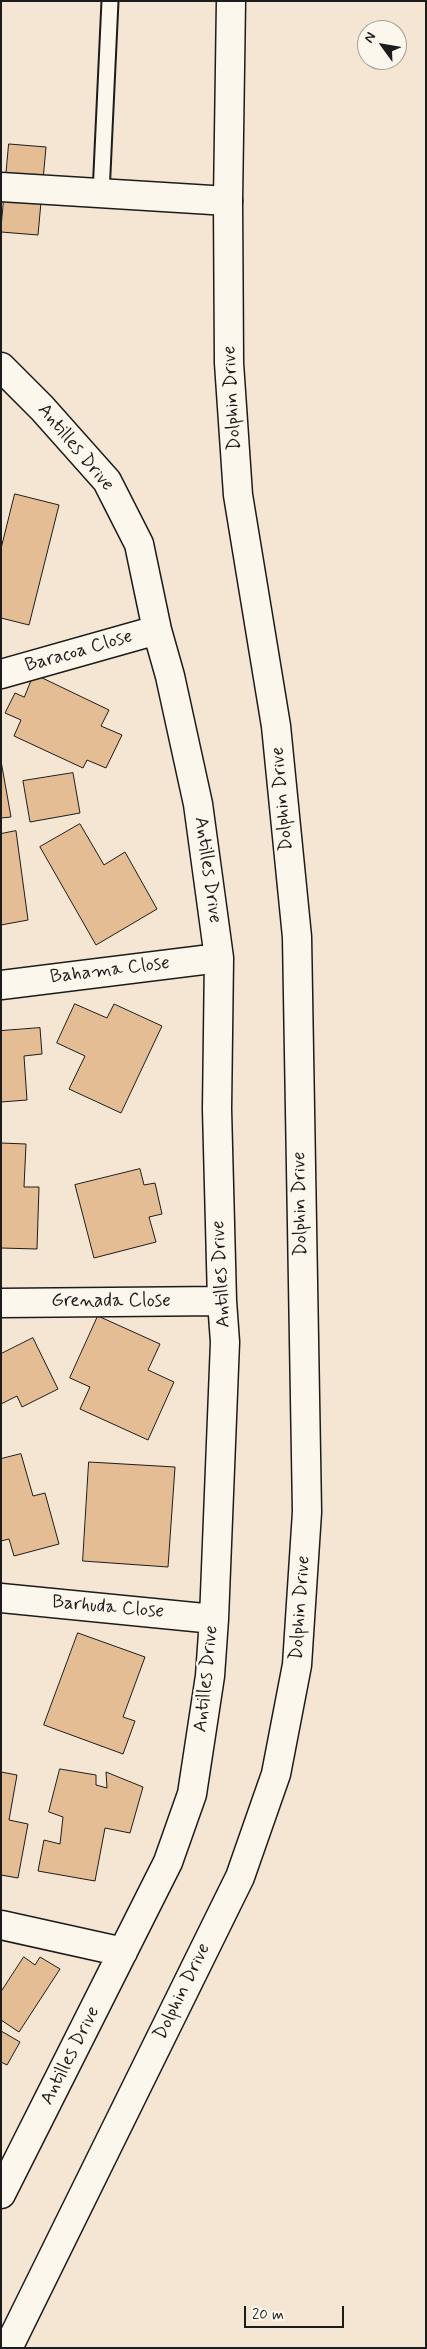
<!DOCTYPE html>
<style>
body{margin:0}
#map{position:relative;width:427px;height:2349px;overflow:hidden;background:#f4e6d2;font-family:Mynerve,sans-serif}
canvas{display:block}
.frame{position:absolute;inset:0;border:2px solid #1c1c1c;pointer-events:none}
.north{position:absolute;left:357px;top:20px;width:50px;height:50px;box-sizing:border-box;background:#fbf7ec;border:1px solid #a29f99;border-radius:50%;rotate:302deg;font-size:14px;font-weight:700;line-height:20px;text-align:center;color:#1c1c1c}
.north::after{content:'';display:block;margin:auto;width:18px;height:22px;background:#1c1c1c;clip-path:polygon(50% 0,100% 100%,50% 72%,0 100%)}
.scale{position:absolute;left:244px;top:2306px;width:100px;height:22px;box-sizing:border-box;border:2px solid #1c1c1c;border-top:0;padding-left:6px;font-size:15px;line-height:18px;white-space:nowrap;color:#1c1c1c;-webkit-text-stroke:4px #fbf7ec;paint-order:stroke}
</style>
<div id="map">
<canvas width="427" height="2349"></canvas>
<div class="frame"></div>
<div class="north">N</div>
<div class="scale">20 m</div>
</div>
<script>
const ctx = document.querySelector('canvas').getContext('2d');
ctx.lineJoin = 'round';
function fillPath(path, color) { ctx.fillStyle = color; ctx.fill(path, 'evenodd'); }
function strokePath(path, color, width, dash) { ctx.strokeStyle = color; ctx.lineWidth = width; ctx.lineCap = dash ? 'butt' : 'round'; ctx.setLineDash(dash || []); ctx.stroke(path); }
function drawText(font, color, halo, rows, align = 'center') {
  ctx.font = font + ' Mynerve,sans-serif'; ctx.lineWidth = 5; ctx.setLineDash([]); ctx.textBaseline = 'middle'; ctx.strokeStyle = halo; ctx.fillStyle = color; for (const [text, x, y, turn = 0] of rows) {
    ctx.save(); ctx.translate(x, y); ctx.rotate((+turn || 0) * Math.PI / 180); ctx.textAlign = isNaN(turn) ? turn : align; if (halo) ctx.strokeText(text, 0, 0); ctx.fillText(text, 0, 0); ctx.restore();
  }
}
const building = new Path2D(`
 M9,144l37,3 -8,88 -37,-3z
 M15,494l44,11 -30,120 -28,-7v-69z
 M34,674l75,36 -8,16 21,9 -16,33 -19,-8 -4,8 -69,-32 7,-16 -16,-7 10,-20 9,4z
 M1,761l10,56 -10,1z
 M73,773l7,40 -50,9 -7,-41z
 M80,824l24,41 21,-13 32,57 -61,36 -56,-98z
 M16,831l12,89 -27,5v-91z
 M75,1004l32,14 7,-14 48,22 -41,87 -52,-24 16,-33 -28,-13z
 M40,1028l2,26 -18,2 3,44 -26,2v-71z
 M1,1143l25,1 -2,43h15l-2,62 -36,-1z
 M140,1169l4,16 11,-2 7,31 -13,3 7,25 -62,16 -19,-73z
 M98,1316l62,28 -12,26 26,12 -26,58 -68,-31 10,-22 -20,-9z
 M33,1338l25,51 -36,18 -5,-11 -16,8v-50z
 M21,1454l12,42 12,-3 14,51 -45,12 -5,-17 -8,2v-82z
 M89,1462l86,5 -7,100 -85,-6z
 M78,1633l67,24 -22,60 12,4 -12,33 -79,-29z
 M60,1769l36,6v10l11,3 -1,-16 37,15 -13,46 -25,-5 -10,53 -57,-10 6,-31 16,4 3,-27 -14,-5z
 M1,1772l16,3 -8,45 19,4 -10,54 -17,-3z
 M24,1957l11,8 5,-8 20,12 -41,63 -18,-12v-28z
 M1,2031l19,11 -13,23 -6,-3z`);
fillPath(building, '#e5bd95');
strokePath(building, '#1c1c1c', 1);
const lane = new Path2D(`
 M101,194l9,-193`);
const street = new Path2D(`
 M1,187l227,14
 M1,367l41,41 65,73 32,63 18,86 13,46 28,128 21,154 -2,151 5,192 3,41 -11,277 -4,57 -18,118 -24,68 -167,332
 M1,674l156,-44
 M1,985l218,-27
 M1,1303l221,-2
 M1,1598l213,21
 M1,1925l122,27`);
const secondary = new Path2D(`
 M8,2348l232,-471 36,-103 21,-109 10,-153 -10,-575 -21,-211 -38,-231 -9,-132 -1,-162 3,-200`);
strokePath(lane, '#1c1c1c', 19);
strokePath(street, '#1c1c1c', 31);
strokePath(secondary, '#1c1c1c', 31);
strokePath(lane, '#fbf7ec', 15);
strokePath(street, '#fbf7ec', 28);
strokePath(secondary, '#fbf7ec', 28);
drawText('19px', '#1c1c1c', '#fbf7ec', [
 ["Dolphin Drive",233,398,-93],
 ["Antilles Drive",75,448,50],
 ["Baracoa Close",79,652,-16],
 ["Dolphin Drive",283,799,-95],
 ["Antilles Drive",207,870,82],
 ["Bahama Close",110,971,-7],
 ["Dolphin Drive",301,1204,-91],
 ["Antilles Drive",222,1274,-93],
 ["Grenada Close",111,1302],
 ["Barhuda Close",108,1608,5],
 ["Dolphin Drive",301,1608,-86],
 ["Antilles Drive",207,1679,-84],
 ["Dolphin Drive",183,1992,-64],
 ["Antilles Drive",71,2056,-63]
]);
</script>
